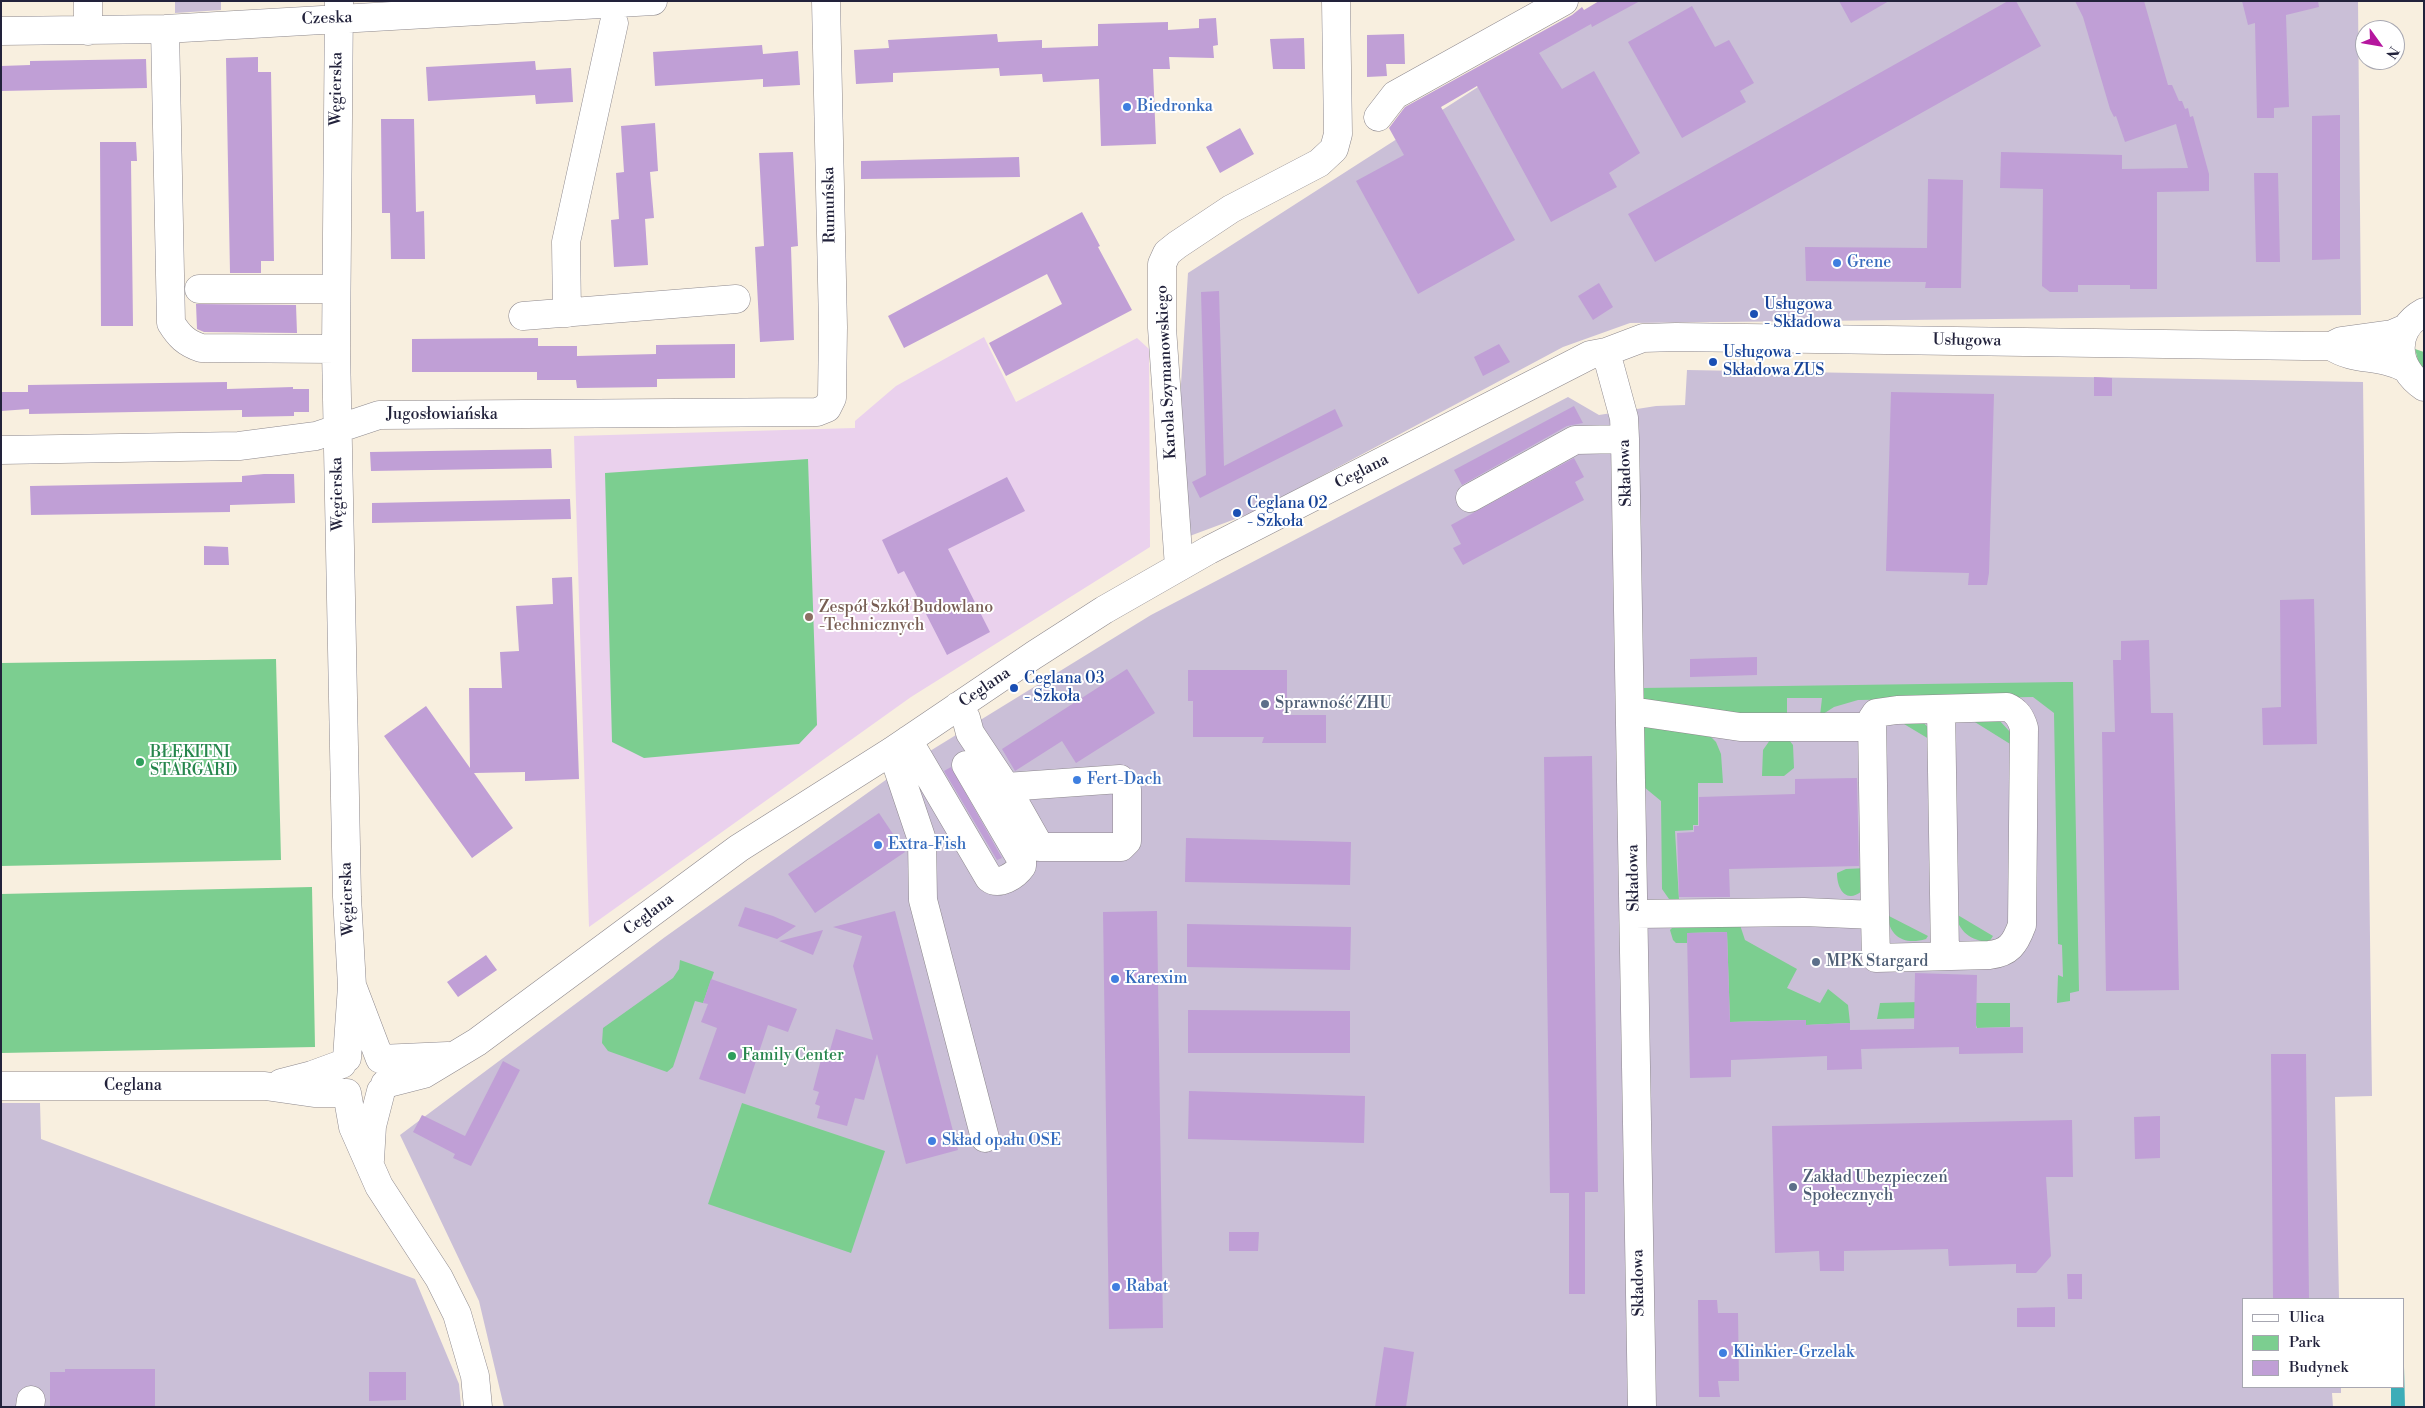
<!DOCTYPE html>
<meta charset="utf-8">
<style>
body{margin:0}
#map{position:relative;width:2425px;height:1408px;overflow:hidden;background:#f8efdf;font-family:"Libre Bodoni",serif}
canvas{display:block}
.frame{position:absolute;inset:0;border:2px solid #22223b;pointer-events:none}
.legend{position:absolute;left:2242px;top:1298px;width:162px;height:90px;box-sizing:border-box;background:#fff;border:1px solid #a7a7b1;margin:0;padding:6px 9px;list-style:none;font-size:15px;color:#22223b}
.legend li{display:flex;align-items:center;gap:10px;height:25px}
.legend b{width:25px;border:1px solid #a7a7b1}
.north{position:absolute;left:2355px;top:20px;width:50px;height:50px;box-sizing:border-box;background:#fff;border:1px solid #a7a7b1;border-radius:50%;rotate:122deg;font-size:14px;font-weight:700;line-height:20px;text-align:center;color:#22223b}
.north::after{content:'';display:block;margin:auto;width:18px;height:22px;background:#b5179e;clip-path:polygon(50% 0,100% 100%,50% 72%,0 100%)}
</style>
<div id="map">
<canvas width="2425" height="1408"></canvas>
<div class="frame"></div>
<ul class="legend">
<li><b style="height:6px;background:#fff"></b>Ulica</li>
<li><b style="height:14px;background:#7cce90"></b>Park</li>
<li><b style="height:14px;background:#c09fd6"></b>Budynek</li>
</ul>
<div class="north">N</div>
</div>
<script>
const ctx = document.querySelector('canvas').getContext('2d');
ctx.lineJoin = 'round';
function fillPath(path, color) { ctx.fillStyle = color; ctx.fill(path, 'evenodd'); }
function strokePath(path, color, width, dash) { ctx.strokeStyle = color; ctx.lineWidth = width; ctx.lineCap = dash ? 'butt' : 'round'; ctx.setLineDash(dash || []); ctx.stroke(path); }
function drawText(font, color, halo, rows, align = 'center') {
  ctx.font = font + ' "Libre Bodoni",serif'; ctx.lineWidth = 4; ctx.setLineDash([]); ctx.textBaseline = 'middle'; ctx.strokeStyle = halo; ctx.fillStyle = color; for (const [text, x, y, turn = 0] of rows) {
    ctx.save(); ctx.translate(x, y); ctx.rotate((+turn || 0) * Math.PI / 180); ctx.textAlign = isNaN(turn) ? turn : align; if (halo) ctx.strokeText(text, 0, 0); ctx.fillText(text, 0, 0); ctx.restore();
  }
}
fillPath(new Path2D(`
 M984,337l32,65 121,-64 12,11 1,198 -239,150 -322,230 -15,-491 281,-8v-7l41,-35z`), '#ead1ed');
fillPath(new Path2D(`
 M175,1h46v9l-46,3z
 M1612,1h746l3,314 -731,8 -67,24 -309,165 -83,31 17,-270z
 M1687,370l676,12 9,714 -37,1 4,202h-95v88h97v6h-9l1,14h-1829l-25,-106 -79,-166 265,-198 239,-170 247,-152 417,-218 31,18 57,-9 29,-1z
 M1,1103h39l1,36 374,140 44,105 2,23h-460z`), '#cabfd7');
fillPath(new Path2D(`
 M2415,349l9,3v18l-5,-6z
 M808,459l9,266 -18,19 -155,14 -32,-16 -7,-269z
 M276,659l5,201 -280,6v-203z
 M2064,682h9l6,309 -9,2v8l-13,2 1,-28 5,2 -1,-32 -4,-1 -4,-231 -21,-16 -175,3 -24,7 -14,9 2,-18h-35v21l-145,-16v-15z
 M1970,719l29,1 12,13 4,14z
 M1899,721l24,1 9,10 -3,7z
 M1643,724l65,10 8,8 5,12 2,29h-25v42h-5v5l-18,1 4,69 -10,-1 -7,-10 -1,-88 -17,-14z
 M1770,740h19l4,5 1,23 -10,8h-22l1,-26z
 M1867,868l-5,23c-16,13 -25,-2 -25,-18l9,-4z
 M312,887l3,160 -314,6v-159z
 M1956,914l37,22 -4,6c-18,-1 -31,-11 -33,-28z
 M1887,915l41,21 -2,3c-21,6 -36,-1 -39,-24z
 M1740,925l5,15 52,29 -10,19 33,15 8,-14 20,16 2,18 -44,2v-5l-76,2 -3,-90 -39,1 -1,10h-11l-3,-3 -3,-10 2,-2z
 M680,960l34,12 -11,31 -8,-2 -22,66 -6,5 -59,-21 -6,-8 1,-15 70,-50 6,-9z
 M1919,1002l3,16 -45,1 3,-16z
 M1969,1003h41v24l-33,1z
 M742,1103l143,48 -34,102 -143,-49z`), '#7cce90');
fillPath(new Path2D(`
 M2404,1367l1,40h-14v-20h13z`), '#3dadb8');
fillPath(new Path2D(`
 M1599,1h41l-48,26 -1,-3 -52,29 23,36 32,-18 46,82 -31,20 8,14 -66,35 -74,-136 -36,21 74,133 -97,54 -62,-113 48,-26 -15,-27 16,-21 167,-92 10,-8 2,3z
 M1839,1h50l-38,22z
 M2008,1h8l25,45 -386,216 -27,-48z
 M2075,1h69l24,84h4l7,16h3l3,8 3,-1 2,9 3,-1 16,58v17l-52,1v97h-27v-4h-52v7h-28l-8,-6 1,-97 -43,-1 1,-36 121,3v14l66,-1 -12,-44 -51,18 -9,-26 -2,1 -4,-8 -27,-92z
 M2242,1h76l1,6 -33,8 3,92 -15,1v10h-17l-2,-95 -7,2z
 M1692,6l23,41 14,-7 25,43 -14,8 6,11 -64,36 -54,-96z
 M1216,18l2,27 -5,1 1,12 -45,-1 1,12h-17l3,75 -55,2 -2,-67 -56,3 -1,-8 -42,2 -1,-8 -106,5v9l-37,2 -2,-34 35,-2 -1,-8 109,-6 1,8 44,-2v8l56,-2v-22l70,-2v8l31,-2v-9z
 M1404,34l1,30h-19l1,12 -20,1v-42z
 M1304,38l1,31h-32l-3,-30z
 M762,45l1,9 35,-3 2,34 -37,2v-8l-108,7 -2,-34z
 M258,57v15h13l3,189h-13v12h-31l-4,-215z
 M146,59l1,29 -146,3v-25l29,-1v-4z
 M535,61l1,9 35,-2 2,34 -37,2 -1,-9 -107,6 -2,-34z
 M2340,115v144l-28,1v-144z
 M381,119h33l2,93 8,-1 1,48h-34l-1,-46h-8z
 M655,123l3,48 -8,1 4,46 -9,1 3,46 -34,2 -3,-47 8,-1 -3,-46 8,-1 -3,-46z
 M1240,128l14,26 -34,19 -14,-26z
 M100,142h36l1,19h-6l2,165h-32z
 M793,152l5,94 -7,1 3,93 -34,2 -5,-95 9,-1 -5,-93z
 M1019,157l1,20 -159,2v-18z
 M2254,173h24l2,89h-24z
 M1928,179l35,1 -2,108h-36l1,-6 -120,-1 -1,-34 122,1z
 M1082,212l18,34 -2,1 34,63 -126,66 -17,-33 73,-39 -15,-30 -143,74 -16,-32z
 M1599,283l14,24 -20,13 -15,-24z
 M1219,291l5,175 111,-57 8,17 -143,72 -8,-16 14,-7 -5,-183z
 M196,304l100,1 1,28 -93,-1 -7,-3z
 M538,338v8h39v10l79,-2v-9l79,-1v34l-78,1v8l-80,1 -1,-8h-39v-8h-125v-33z
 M1499,344l11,18 -27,14 -9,-19z
 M2094,377l18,1v18h-18z
 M227,382v7l66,-2v2h16v23h-15v4l-52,1v-7l-213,4v-5l-28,2v-19h27v-7z
 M1891,392l103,2 -5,179 -2,12h-19l1,-12 -83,-2z
 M1574,406l9,17 -16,3 -105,59 -8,-15z
 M551,449l1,19 -181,3 -1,-19z
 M1574,458l10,19 -9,5 9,18 -121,65 -10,-17 8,-4 -10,-19z
 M264,474h30l1,29 -65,2v7l-199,3 -1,-29 212,-4v-6z
 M1007,477l18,34 -77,38 42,83 -43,23 -43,-84 -6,3 -16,-34z
 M570,499l1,20 -199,4v-20z
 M204,546l24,1 1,18h-25z
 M572,577l7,202 -54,2v-9l-51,1 39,55 -41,30 -88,-122 42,-30 44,62 -1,-80h33l-2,-36 19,-1 -3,-45 37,-2 -1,-26z
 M2314,599l3,145 -54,1 -1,-37 19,-1 -1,-107z
 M2149,640l2,73h22l6,277 -73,1 -4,-259h13l-2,-72h8v-19z
 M1757,657v18l-67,2v-18z
 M1127,669l28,44 -79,50 -14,-22 -47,30 -13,-22z
 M1188,670h99v45h39v28h-64l2,-6h-71v-36h-5z
 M1592,756l6,436h-13v102h-16v-101h-19l-6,-436z
 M951,767l51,91 -5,2 -53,-89z
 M1857,778l2,88 -130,3 1,28h-51l-2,-64 17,-1v-6h5v-29l96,-3v-15z
 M879,813l26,39 -90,61 -27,-39z
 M1186,838l165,4 -1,43 -165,-3z
 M745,907l28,9 23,10 -19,13 -39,-13z
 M895,911l63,239 -52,14 -29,-110 -13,46 -9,-2 -8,28 -30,-8 3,-12 -5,-2 4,-12 -6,-2 9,-34 6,1 8,-28 37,11 -20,-74 9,-30 -29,-9z
 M1157,911l6,417 -54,1 -6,-417z
 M1187,924l164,3 -1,43 -163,-3z
 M823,930l-10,25 -34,-14z
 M1727,932l3,90 76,-2v5l44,-2v7l64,-1 1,-56 62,2 -1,53 47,-1v26l-64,1v-7l-98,2 1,20 -35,1v-14l-96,4v17l-41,1 -3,-145z
 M486,955l11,15 -39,27 -11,-15z
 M711,979l86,30 -9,23 -20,-7 -23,69 -46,-15 18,-51 -16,-6 7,-18 -5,-1z
 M1188,1010l162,1v42h-162z
 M2271,1054h35l3,245h-36z
 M503,1061l17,9 -49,96 -18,-8 2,-4 -42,-22 9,-17 43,21z
 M1189,1091l176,5 -1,47 -176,-4z
 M2160,1116v42l-25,1 -1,-42z
 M2072,1120l1,57h-27l5,79 -15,17h-20v-9l-67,2 -1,-17 -104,2v20h-24l-1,-20 -44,2 -3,-127z
 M1229,1232h30l-1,19h-29z
 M2067,1274h15v25h-14z
 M1698,1300h19l1,13h20l1,68h-21l2,16h-21z
 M2055,1307v20h-38v-19z
 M1384,1347l30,5 -8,55h-31z
 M65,1369h90v38h-105v-35h15z
 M369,1372h37v28l-37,1z`), '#c09fd6');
const minor = new Path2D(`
 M88,1v30
 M339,1l-3,348 11,548 5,89 -5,72
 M165,29l6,294c8,13 15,20 30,25l135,1
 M1,31l164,-2 488,-28
 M1378,117l17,-22 169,-94
 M199,289h136
 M2424,312c-33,18 -29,56 0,75
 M567,313l-1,-71 48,-219
 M523,316l213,-17
 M2331,346c24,16 48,8 74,22
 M1606,352l18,66 1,21 17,968
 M1,450l238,-4 77,-10 63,-21 438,-3 10,-4 5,-10 1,-71 -7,-326
 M1470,498l105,-58 50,-1
 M1179,567l-17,-239v-64l5,-11 10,-8 54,-36 88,-46 15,-14 4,-15 -2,-133
 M958,706l8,12 4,15 36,54 114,-8 7,10v52l-6,6h-81l-34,-60
 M1941,709l4,246
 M1631,711l109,16h132
 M908,740l81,138c10,8 26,-2 33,-12v-5l-56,-96
 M892,751l30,89 1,60 62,238
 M1635,914l169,-2 71,3 -3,-196 4,-6 21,-3 110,-3c10,4 14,11 17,21l-2,197c-7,19 -13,28 -33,30l-113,3 -1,-43
 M353,988l27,71 68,-3
 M281,1083l31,-8 30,-11
 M385,1084l39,-10 53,-32 262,-194 153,-97 142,-96 70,-45 105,-60 381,-195 16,-3 37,-14 33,-1 628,9h27l10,-5 51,-7 14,-6
 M1,1086h264l49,7h33l6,34 26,59 60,92 18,36 18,62 3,31
 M370,1160l2,-34 9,-35
 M30,1407l1,-7`);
strokePath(minor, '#8d888d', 29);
strokePath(minor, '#fff', 28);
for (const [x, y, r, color] of [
 [1127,107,5,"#3f7fe0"],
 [1837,263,5,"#3f7fe0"],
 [1754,314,5,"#1a4fb4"],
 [1713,362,5,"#1a4fb4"],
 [1237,513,5,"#1a4fb4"],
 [809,617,5,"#8d6e63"],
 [1014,688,5,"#1a4fb4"],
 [1265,704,5,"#5c6f8a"],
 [140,762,5,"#2e9e5b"],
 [1077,780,5,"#3f7fe0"],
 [878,845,5,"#3f7fe0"],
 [1816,962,5,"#5c6f8a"],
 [1115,979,5,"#3f7fe0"],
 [732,1056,5,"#2e9e5b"],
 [932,1141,5,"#3f7fe0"],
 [1793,1187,5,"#5c6f8a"],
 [1116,1287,5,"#3f7fe0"],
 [1723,1353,5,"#3f7fe0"]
]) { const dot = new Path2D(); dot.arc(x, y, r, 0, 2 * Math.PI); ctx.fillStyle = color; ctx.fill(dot); strokePath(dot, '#fff', 2); }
drawText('16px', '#22223b', '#fff', [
 ["Czeska",327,19,-2],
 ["Węgierska",337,89,-89],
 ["Rumuńska",830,205,-91],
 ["Usługowa",1967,341,1],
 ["Karola Szymanowskiego",1167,372,-93],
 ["Jugosłowiańska",442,415],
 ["Ceglana",1362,472,-27],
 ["Składowa",1626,473,-92],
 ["Węgierska",338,494,-91],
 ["Ceglana",985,688,-34],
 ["Składowa",1634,878,-91],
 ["Węgierska",348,899,-92],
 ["Ceglana",649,915,-37],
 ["Ceglana",133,1086],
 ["Składowa",1639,1283,-91]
]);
drawText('16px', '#366cbe', '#fff', [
 ["Biedronka",1137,107],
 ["Grene",1847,263],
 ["Fert-Dach",1087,780],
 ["Extra-Fish",888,845],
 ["Karexim",1125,979],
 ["Skład opału OSE",942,1141],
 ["Rabat",1126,1287],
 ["Klinkier-Grzelak",1733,1353]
], 'left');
drawText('16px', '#164399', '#fff', [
 ["Usługowa",1764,305],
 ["- Składowa",1764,323],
 ["Usługowa -",1723,353],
 ["Składowa ZUS",1723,371],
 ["Ceglana 02",1247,504],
 ["- Szkoła",1247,522],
 ["Ceglana 03",1024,679],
 ["- Szkoła",1024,697]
], 'left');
drawText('16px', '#785e54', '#fff', [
 ["Zespół Szkół Budowlano",819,608],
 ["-Technicznych",819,626]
], 'left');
drawText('16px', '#4e5e75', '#fff', [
 ["Sprawność ZHU",1275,704],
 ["MPK Stargard",1826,962],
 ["Zakład Ubezpieczeń",1803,1178],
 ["Społecznych",1803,1196]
], 'left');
drawText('16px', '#27864d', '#fff', [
 ["BŁĘKITNI",150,753],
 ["STARGARD",150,771],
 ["Family Center",742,1056]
], 'left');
</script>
